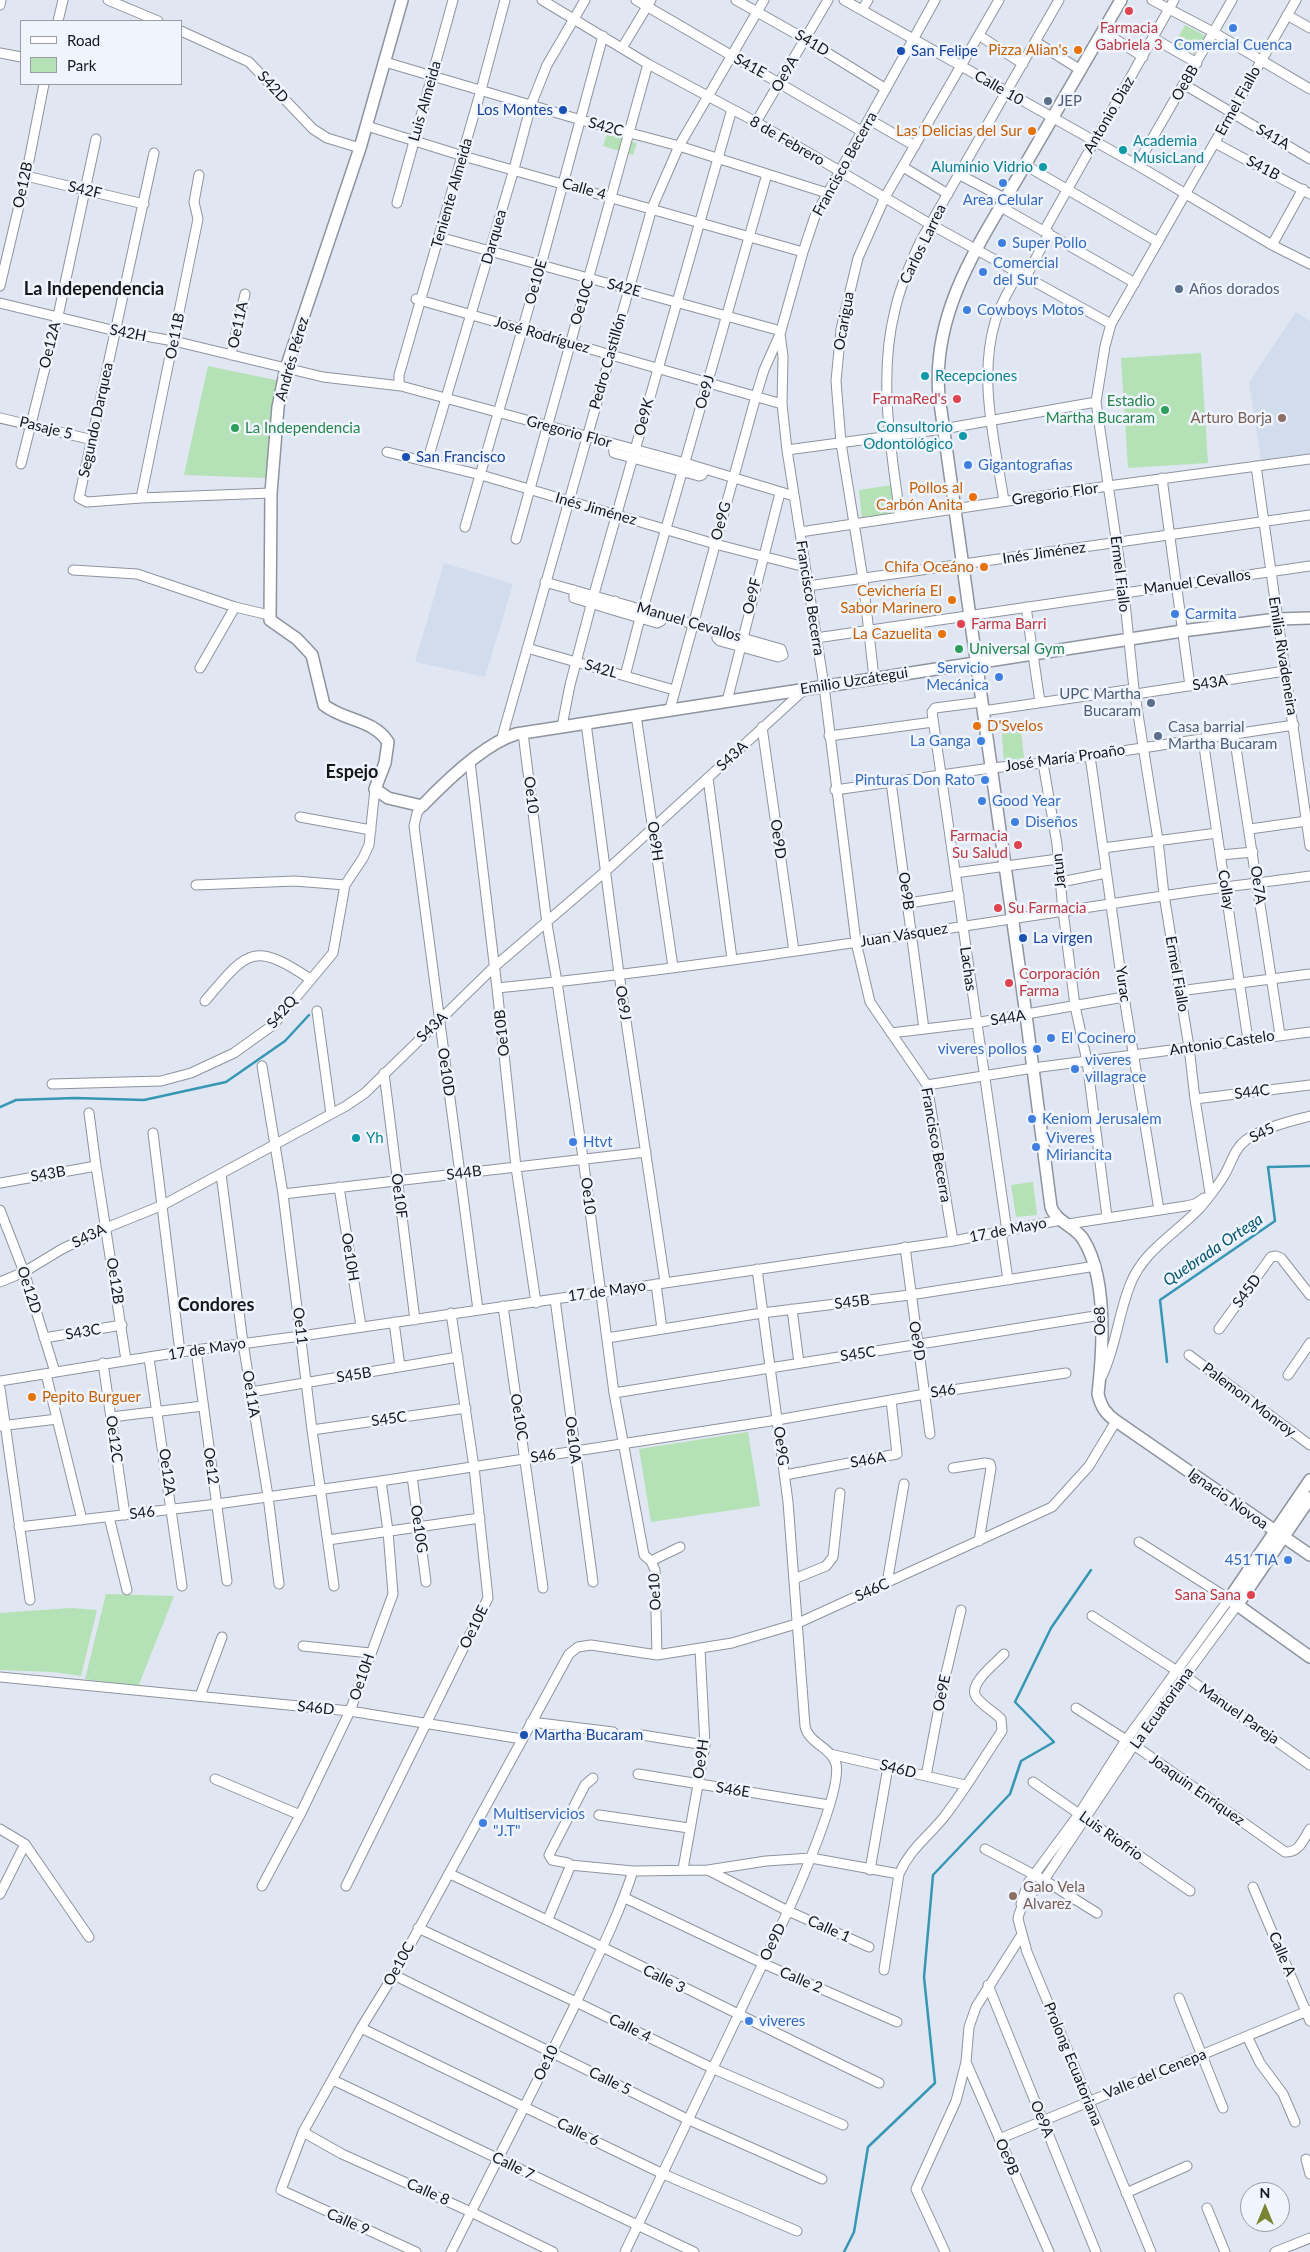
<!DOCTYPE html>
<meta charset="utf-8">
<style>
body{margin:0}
#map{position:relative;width:1310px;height:2252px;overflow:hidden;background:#e0e7f2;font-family:Lato,sans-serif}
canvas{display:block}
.legend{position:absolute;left:20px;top:20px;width:162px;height:65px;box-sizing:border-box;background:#eff4fd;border:1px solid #989ca3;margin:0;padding:6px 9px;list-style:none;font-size:15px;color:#15171b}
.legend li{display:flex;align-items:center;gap:10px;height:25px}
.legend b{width:25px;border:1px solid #989ca3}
.north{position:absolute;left:1240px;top:2182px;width:50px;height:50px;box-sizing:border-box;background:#eff4fd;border:1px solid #989ca3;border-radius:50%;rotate:0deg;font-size:14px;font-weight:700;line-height:20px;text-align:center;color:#15171b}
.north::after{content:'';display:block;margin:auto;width:18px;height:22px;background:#798430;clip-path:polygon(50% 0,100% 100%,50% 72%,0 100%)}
</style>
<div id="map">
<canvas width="1310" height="2252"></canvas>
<ul class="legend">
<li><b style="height:6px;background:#fff"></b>Road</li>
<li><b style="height:14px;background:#b4e1b5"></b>Park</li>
</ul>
<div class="north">N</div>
</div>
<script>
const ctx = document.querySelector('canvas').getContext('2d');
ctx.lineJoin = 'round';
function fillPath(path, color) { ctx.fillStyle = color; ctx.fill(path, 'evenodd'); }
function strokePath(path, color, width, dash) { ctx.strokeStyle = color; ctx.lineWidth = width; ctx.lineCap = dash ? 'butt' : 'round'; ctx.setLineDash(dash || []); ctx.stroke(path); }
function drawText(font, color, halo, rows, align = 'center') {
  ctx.font = font + ' Lato,sans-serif'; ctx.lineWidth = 5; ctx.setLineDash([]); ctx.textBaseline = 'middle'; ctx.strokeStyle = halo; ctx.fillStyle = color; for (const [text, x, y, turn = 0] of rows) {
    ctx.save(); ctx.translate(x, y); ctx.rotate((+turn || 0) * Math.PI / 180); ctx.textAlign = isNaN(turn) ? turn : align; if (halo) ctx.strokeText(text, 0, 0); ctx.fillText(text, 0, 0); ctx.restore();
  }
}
fillPath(new Path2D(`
 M1296,312l14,9v133l-49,6 -12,-78z
 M444,563l69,21 -28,93 -70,-15z`), '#d1dced');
fillPath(new Path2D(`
 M1185,25l26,14 -10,18 -26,-14z
 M607,134l30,9 -4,12 -30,-9z
 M1201,353l7,110 -80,5 -7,-110z
 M208,366l77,16 -19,96 -82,-3z
 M899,484l4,29 -41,7 -3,-30z
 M1020,721l4,37 -20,2 -3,-37z
 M1033,1182l4,33 -21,2 -5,-32z
 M748,1432l12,74 -109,16 -12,-73z
 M106,1594l68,2 -36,91 -53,-8z
 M71,1608l26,2 -16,66 -28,-4 -53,-2v-57z`), '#b4e1b5');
strokePath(new Path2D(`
 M0,1107l16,-7 59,-2 69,2 82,-18 59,-41 24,-26
 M1167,1362l-7,-62 115,-79 -7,-54 42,-1
 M844,2252l10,-20 14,-85 67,-64 -11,-106 9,-102 77,-81 11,-33 33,-19 -39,-40 36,-74 40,-58`), '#3696b4', 2.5);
const minor = new Path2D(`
 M108,0l50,21
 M542,0l106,64 108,58 174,102 181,100
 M636,0l227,132
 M736,0l69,39 81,50
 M844,0l293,165 135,80 38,19
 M935,0l-120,216 -12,36 -23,82 3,22 -1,48 5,46 37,236 32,256 14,60 57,83 26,156
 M1152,0l61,32 97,57
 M0,5l1,-5
 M862,10l6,-10
 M1287,15l23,13
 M58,21l5,-21
 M181,31l68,31 64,67 14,9 33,10
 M1103,31l40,26
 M980,36l43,28
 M1153,38l44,25
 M1036,42l43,27
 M622,48l29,-48
 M0,53l21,4
 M385,62l196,58 98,26 148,47
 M1185,85l125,74
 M870,120l45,26
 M756,122l72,-122
 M367,126l96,30 340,96
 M1215,143l95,51
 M154,153l-75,345 8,4 54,-4 130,-5
 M1025,165l133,77
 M1137,165l95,-165
 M903,167l45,27
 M960,175l46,24
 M26,176l118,28
 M397,203l56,-203
 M1001,207l134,76
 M1044,231l130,-231
 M439,237l342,94
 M1272,245l31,-56
 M1026,277l23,-44
 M0,286l26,-110 18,-92
 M416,299l366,105
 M0,303l116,28 58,10 149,36 78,9 284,77 109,33
 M231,355l14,-61
 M401,386l-2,-4v-7l82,-285 24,-90
 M0,418l93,22
 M613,444l1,9 85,23 3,-1 2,-5
 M787,450l156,-21 153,-27
 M387,452l94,23 234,69 90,23
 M427,462l87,-293 17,-64 16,-40 38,-65
 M21,464l37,-148 38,-177
 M1256,466l54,380
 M1162,478l28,208
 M141,498l57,-279 -4,-17 5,-27
 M1004,501c-9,-58 -26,-122 -9,-179 5,-18 15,-33 23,-49
 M900,516c-9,-67 -22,-139 -5,-206 5,-23 15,-46 25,-68l139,-242
 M465,527l76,-262 62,-229
 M800,532l308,-46 202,-27
 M516,539l132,-475
 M73,570l64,4 98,33 34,8
 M545,582l236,67 2,6 -5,2 -58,-16 -3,-3 2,-6
 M808,586l502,-71
 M574,590v8l39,12
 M615,601l-2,9 44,13 4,-2 2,-6
 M1026,607l14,95
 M643,609l124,-435
 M816,638l494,-72
 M527,648l147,42
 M200,668l35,-61
 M625,676l15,-58
 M874,678l-11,-99 -22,-136 -5,-62 5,-52 17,-71 27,-61 114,-197
 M1136,694l149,-23
 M727,701l53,-208
 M982,702l-47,6 -3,4 75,519
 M670,709l86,-313 8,-26 16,-36
 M983,711l151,-22
 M636,715l37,252
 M586,723l33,251 46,308
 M562,726l8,-41 24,-91 138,-485
 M762,727l32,224
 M523,733l24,191 10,58 26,176 31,235 30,162 7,6 4,9 2,85
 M1234,735l46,300
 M829,736l104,-14
 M1203,740l45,300
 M501,741l151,-533 27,-62 85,-146
 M1090,756l34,241 35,213
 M470,762l27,226 19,179 20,136
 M1043,763l14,81 6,67 12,95 12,55 20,156
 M708,778l24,181
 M891,782l33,247
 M835,790l156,-22 52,-5 251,-38
 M422,806l-5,7 -3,13 64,484
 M300,817l71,13
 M1250,829l57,-8
 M1103,848l114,-15
 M1221,855l32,-3
 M955,873l103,-14
 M1061,882l45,-9
 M196,885l99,-4 50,4
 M909,903l50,-8
 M497,988c223,-22 445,-59 666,-92 49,-8 98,-13 147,-20
 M1179,991l131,-17
 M205,1001c42,-49 47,-61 105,-22
 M317,1011l14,103
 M891,1033l84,-10 149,-26
 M262,1066l21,128 29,236 22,156
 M384,1073l31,247
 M52,1084l109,-3 30,-8 43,-20 39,-28 60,-72 12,-68 18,-27 6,-13 6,-56
 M927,1085l106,-17 277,-36
 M1195,1099l115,-14
 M89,1113l7,53 30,194
 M153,1133l27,219
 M221,1174l22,169 25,153 11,88
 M0,1183l96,-17
 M339,1187l22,139
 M1210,1193l-15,-94 -6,-52 -25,-152 -6,-55 -24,-151 -10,-96 -28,-191 9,-56 6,-22 185,-324
 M283,1194l363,-42
 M0,1210l24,62 31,100
 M1068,1224l118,-18 9,-2 9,-6
 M1001,1232l7,48
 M905,1247l25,187
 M0,1282l24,-10 38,-23 44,-21 57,-23 183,-99 19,-13 129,-126 113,-97 198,-181
 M656,1284l6,45
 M555,1299l38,283
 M503,1306l40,282
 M792,1309l7,54
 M394,1322l6,45
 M1219,1329l52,-72 5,-1 5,2 29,37
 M44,1338l78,-13
 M607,1338l155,-25 148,-18 186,-29
 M196,1350l31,231
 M1189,1355l121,90
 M149,1358l33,228
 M103,1363l22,152
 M46,1374l36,146
 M1288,1375l22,-32
 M1102,1376c14,-29 16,-61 28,-91 13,-34 45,-51 69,-76 7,-8 22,-27 27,-37 6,-11 9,-24 20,-32 19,-13 42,-18 64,-24
 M0,1381l180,-29 121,-16 652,-95 108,-21
 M0,1388l30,212
 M251,1392l207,-35
 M614,1393l487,-78
 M111,1417l92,-11
 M0,1426l57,-7
 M312,1430l154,-22
 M953,1468l32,-5 5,1 1,4 -12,73
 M785,1475l112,-21 -6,-54
 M412,1476l14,106
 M109,1517l18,73
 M19,1527l198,-23 164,-23 396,-61 148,-26 141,-21
 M328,1540l152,-22
 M651,1561l29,-14
 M794,1579l32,-13 7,-9 7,-64
 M887,1583l17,-99
 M1092,1616l93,60 125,89
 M303,1646l67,7
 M0,1677l350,34 172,28
 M200,1696l22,-59
 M1076,1708l58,37 151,107c14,1 18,-12 25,-23
 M531,1722l82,10
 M642,1735l63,10
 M830,1754l135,31
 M638,1774l191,31
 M926,1776l17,-90 18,-76
 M215,1779l85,36
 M1033,1782l157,109
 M599,1815l90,13
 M0,1829l25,15 64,93
 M985,1849l59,31 53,33
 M570,1865l63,6 75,-1 58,-9 45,-3 88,16
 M683,1869l22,-124 -5,-96
 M708,1870l80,41 81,36
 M870,1870l18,-103
 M450,1874c144,67 286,140 429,209
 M262,1886l38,-71 50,-104 43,-117 -5,-63 -7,-50
 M346,1886l142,-288 -14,-131 -23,-154
 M1253,1887l57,134
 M0,1894l25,-50
 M625,1898l137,65 135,59
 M1021,1904l7,-21 51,-69 47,-74 103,-141 -90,-57
 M548,1919l22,-52 -2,-4 -16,-3 -3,-5 36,-70 8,-7
 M418,1928l158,74 138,67 129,56
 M884,1970l15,-96c11,-25 28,-36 45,-57 21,-27 39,-58 58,-86l-1,-12c-8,-8 -18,-13 -24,-21 -11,-13 19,-35 27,-44
 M400,1978l289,142 133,59
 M988,1985l108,267
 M1179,1998l44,110
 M361,2028l302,146 134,57
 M1247,2036l13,27 23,31 12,28
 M966,2062l83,190
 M333,2080l361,172
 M303,2132l39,22 129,58 82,40
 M999,2139l311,-129
 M1306,2159l4,15
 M1126,2193l61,-27
 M1207,2208l18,44
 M416,2252l-135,-62 22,-58 58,-104 32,-52 176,-322 9,-7 13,-2 66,10 75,-12 64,-19 256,-117 37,-41 27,-45
 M451,2252c41,-82 83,-163 123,-245 21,-45 44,-89 59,-136
 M625,2252l163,-341c12,-27 54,-122 48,-147 -5,-17 -28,-21 -31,-38l-17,-224 -31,-233
 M945,2252l-29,-63 40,-88 10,-39 3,-35 7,-20 45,-71
 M1151,2252l-124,-300 -9,-33c2,-15 16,-28 26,-39l90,-135 104,-141
 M1275,2252l35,-14`);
const tertiary = new Path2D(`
 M402,0l-42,148 -74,220 -8,39 -7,86 -1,127 27,19 15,16 12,50c20,16 49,14 64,37l-3,21 -10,26 13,9 34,8c23,-24 62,-62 94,-72l666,-103 95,-12 33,-1
 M1121,0c-32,55 -64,110 -96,165 -41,72 -94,143 -86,231l87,619 25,192c5,15 24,19 32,32 25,39 20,111 15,155 3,13 8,20 18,27l194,134
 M1310,1480l-81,119 81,58
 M1238,1604l72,-106`);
strokePath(minor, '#8e949e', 11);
strokePath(tertiary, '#8e949e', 14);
strokePath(minor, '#fff', 9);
strokePath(tertiary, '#fff', 11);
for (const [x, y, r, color] of [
 [1129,11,5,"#e0444e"],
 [1233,28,5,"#3f7fe0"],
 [1078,50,5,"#e8710a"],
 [901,51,5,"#1a4fb4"],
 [1048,101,5,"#5c6f8a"],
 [563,110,5,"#1a4fb4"],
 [1032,131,5,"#e8710a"],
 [1123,150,5,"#0f9aa8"],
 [1043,167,5,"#0f9aa8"],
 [1003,183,5,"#3f7fe0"],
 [1002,243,5,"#3f7fe0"],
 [983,272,5,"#3f7fe0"],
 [1179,289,5,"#5c6f8a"],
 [967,310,5,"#3f7fe0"],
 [925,376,5,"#0f9aa8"],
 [957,399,5,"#e0444e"],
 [1165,410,5,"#2e9e5b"],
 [1282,418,5,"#8d6e63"],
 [235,428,5,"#2e9e5b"],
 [963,436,5,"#0f9aa8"],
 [406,457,5,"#1a4fb4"],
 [968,465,5,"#3f7fe0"],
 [973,497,5,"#e8710a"],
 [984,567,5,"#e8710a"],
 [952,600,5,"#e8710a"],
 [1175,614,5,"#3f7fe0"],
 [961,624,5,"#e0444e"],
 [942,634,5,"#e8710a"],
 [959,649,5,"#2e9e5b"],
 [999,677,5,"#3f7fe0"],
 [1151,703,5,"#5c6f8a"],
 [977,726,5,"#e8710a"],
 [1158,736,5,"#5c6f8a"],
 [981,741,5,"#3f7fe0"],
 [985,780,5,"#3f7fe0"],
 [982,801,5,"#3f7fe0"],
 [1015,822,5,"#3f7fe0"],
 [1018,845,5,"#e0444e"],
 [998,908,5,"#e0444e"],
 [1023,938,5,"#1a4fb4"],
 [1009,983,5,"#e0444e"],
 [1051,1038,5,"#3f7fe0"],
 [1037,1049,5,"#3f7fe0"],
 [1075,1069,5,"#3f7fe0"],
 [1032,1119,5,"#3f7fe0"],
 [356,1138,5,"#0f9aa8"],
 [573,1142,5,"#3f7fe0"],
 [1036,1147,5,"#3f7fe0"],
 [32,1397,5,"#e8710a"],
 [1288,1560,5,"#3f7fe0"],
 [1251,1595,5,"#e0444e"],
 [524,1735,5,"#1a4fb4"],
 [483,1823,5,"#3f7fe0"],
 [1013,1896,5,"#8d6e63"],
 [749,2021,5,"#3f7fe0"]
]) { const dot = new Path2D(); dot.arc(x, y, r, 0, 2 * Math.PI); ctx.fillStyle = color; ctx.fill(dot); strokePath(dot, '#eff4fd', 2); }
drawText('15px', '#be3a42', '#eff4fd', [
 ["Farmacia",1129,28,"center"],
 ["Gabriela 3",1129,45,"center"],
 ["FarmaRed's",947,399],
 ["Farma Barri",971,624,"left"],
 ["Farmacia",1008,836],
 ["Su Salud",1008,853],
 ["Su Farmacia",1008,908,"left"],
 ["Corporación",1019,974,"left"],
 ["Farma",1019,991,"left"],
 ["Sana Sana",1241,1595]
], 'right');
drawText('15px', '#15171b', '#eff4fd', [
 ["S41D",812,43,31],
 ["S41E",750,66,29],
 ["Oe9A",785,74,-60],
 ["Oe8B",1185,83,-60],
 ["S42D",273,87,47],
 ["Calle 10",999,88,30],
 ["Luis Almeida",425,101,-74],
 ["Ermel Fiallo",1238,101,-61],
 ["Antonio Diaz",1109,115,-60],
 ["S42C",606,127,15],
 ["S41A",1273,137,30],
 ["8 de Febrero",787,141,30],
 ["Francisco Becerra",845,164,-61],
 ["S41B",1263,168,28],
 ["Oe12B",23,185,-78],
 ["Calle 4",584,189,16],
 ["S42F",85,190,13],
 ["Teniente Almeida",452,193,-74],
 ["Darquea",494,237,-74],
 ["Carlos Larrea",923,244,-64],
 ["Oe10E",536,282,-74],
 ["S42E",624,288,15],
 ["Oe10C",582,302,-73],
 ["Ocarigua",844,321,-80],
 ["Oe11A",238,325,-78],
 ["S42H",128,333,11],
 ["José Rodríguez",542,335,16],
 ["Oe11B",175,336,-79],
 ["Oe12A",50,345,-76],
 ["Andrés Pérez",292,359,-74],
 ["Pedro Castillón",608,361,-74],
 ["Oe9J",705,392,-74],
 ["Oe9K",644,417,-75],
 ["Segundo Darquea",96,420,-78],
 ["Pasaje 5",46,428,14],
 ["Gregorio Flor",569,432,15],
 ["Gregorio Flor",1055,494,-8],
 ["Inés Jiménez",596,509,16],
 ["Oe9G",721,521,-75],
 ["Inés Jiménez",1044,553,-8],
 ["Ermel Fiallo",1120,574,83],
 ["Manuel Cevallos",1197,582,-8],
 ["Oe9F",752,596,-76],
 ["Francisco Becerra",810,598,81],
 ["Manuel Cevallos",689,622,16],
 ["Emilia Rivadeneira",1283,656,81],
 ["S42L",601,669,16],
 ["Emilio Uzcátegui",854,681,-9],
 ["S43A",1210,683,-9],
 ["S43A",732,756,-43],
 ["José María Proaño",1065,758,-8],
 ["Oe10",531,795,83],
 ["Oe9D",778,839,82],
 ["Oe9H",655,841,82],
 ["Jatun",1059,871,-96],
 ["Oe7A",1258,885,82],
 ["Collay",1226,890,81],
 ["Oe9B",906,891,82],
 ["Juan Vásquez",904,935,-9],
 ["Lachas",968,969,82],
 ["Ermel Fiallo",1177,974,80],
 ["Yurac",1123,984,82],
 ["Oe9J",623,1003,81],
 ["S42Q",282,1012,-50],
 ["S44A",1008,1018,-9],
 ["S43A",432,1027,-44],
 ["Oe10B",502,1033,-96],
 ["Antonio Castelo",1222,1043,-8],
 ["Oe10D",446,1072,82],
 ["S44C",1252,1092,-7],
 ["S45",1262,1133,-27],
 ["Francisco Becerra",936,1145,80],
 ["S44B",464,1173,-7],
 ["S43B",48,1174,-10],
 ["Oe10F",399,1196,83],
 ["Oe10",588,1196,83],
 ["17 de Mayo",1008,1230,-11],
 ["S43A",89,1236,-26],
 ["Oe10H",350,1257,81],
 ["Oe12B",115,1281,81],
 ["Oe12D",29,1290,72],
 ["17 de Mayo",607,1291,-8],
 ["S45D",1247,1291,-54],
 ["S45B",852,1302,-7],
 ["Oe8",1100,1321,-91],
 ["Oe11",300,1326,83],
 ["S43C",83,1332,-10],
 ["Oe9D",917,1341,81],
 ["17 de Mayo",207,1349,-9],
 ["S45C",858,1354,-8],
 ["S45B",354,1375,-9],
 ["S46",943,1391,-9],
 ["Oe11A",251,1394,81],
 ["Palemon Monroy",1249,1400,37],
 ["Oe10C",519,1417,81],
 ["S45C",389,1419,-8],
 ["Oe12C",114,1439,82],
 ["Oe10A",573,1440,83],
 ["Oe9G",781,1446,83],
 ["S46",543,1456,-9],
 ["S46A",868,1460,-10],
 ["Oe12",211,1466,82],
 ["Oe12A",167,1472,82],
 ["Ignacio Novoa",1228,1499,35],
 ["S46",142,1513,-7],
 ["Oe10G",419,1529,82],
 ["S46C",872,1590,-24],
 ["Oe10",655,1592,-93],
 ["Oe10E",474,1627,-64],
 ["Oe10H",362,1677,-71],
 ["Oe9E",942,1693,-78],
 ["S46D",316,1708,6],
 ["La Ecuatoriana",1162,1708,-54],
 ["Manuel Pareja",1239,1714,35],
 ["Oe9H",701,1759,-82],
 ["S46D",898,1769,14],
 ["S46E",733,1790,9],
 ["Joaquin Enriquez",1197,1790,35],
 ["Luis Riofrio",1111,1836,35],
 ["Calle 1",829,1929,24],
 ["Oe9D",773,1942,-64],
 ["Calle A",1282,1954,67],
 ["Oe10C",399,1964,-61],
 ["Calle 3",664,1979,26],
 ["Calle 2",801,1980,23],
 ["Calle 4",630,2028,26],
 ["Oe10",546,2063,-64],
 ["Prolong Ecuatoriana",1073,2064,68],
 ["Valle del Cenepa",1155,2074,-22],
 ["Calle 5",610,2081,26],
 ["Oe9A",1042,2119,68],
 ["Calle 6",578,2132,26],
 ["Oe9B",1007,2157,67],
 ["Calle 7",513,2166,26],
 ["Calle 8",428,2192,24],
 ["Calle 9",348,2222,24]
]);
drawText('15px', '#366cbe', '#eff4fd', [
 ["Comercial Cuenca",1233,45,"center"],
 ["Area Celular",1003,200,"center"],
 ["Super Pollo",1012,243],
 ["Comercial",993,263],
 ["del Sur",993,280],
 ["Cowboys Motos",977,310],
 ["Gigantografias",978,465],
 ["Carmita",1185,614],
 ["Servicio",989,668,"right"],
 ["Mecánica",989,685,"right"],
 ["La Ganga",971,741,"right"],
 ["Pinturas Don Rato",975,780,"right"],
 ["Good Year",992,801],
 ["Diseños",1025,822],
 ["El Cocinero",1061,1038],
 ["viveres pollos",1027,1049,"right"],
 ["viveres",1085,1060],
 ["villagrace",1085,1077],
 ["Keniom Jerusalem",1042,1119],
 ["Viveres",1046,1138],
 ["Miriancita",1046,1155],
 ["Htvt",583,1142],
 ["451 TIA",1278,1560,"right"],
 ["Multiservicios",493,1814],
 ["\"J.T\"",493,1831],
 ["viveres",759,2021]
], 'left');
drawText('15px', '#c56008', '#eff4fd', [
 ["Pizza Alian's",1068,50],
 ["Las Delicias del Sur",1022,131],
 ["Pollos al",963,488],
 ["Carbón Anita",963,505],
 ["Chifa Oceáno",974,567],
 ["Cevichería El",942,591],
 ["Sabor Marinero",942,608],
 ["La Cazuelita",932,634],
 ["D'Svelos",987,726,"left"],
 ["Pepito Burguer",42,1397,"left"]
], 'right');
drawText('15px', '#164399', '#eff4fd', [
 ["San Felipe",911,51],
 ["Los Montes",553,110,"right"],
 ["San Francisco",416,457],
 ["La virgen",1033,938],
 ["Martha Bucaram",534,1735]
], 'left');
drawText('15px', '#4e5e75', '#eff4fd', [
 ["JEP",1058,101],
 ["Años dorados",1189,289],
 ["UPC Martha",1141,694,"right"],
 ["Bucaram",1141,711,"right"],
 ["Casa barrial",1168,727],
 ["Martha Bucaram",1168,744]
], 'left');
drawText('15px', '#0d838f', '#eff4fd', [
 ["Academia",1133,141],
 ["MusicLand",1133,158],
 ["Aluminio Vidrio",1033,167,"right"],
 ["Recepciones",935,376],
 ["Consultorio",953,427,"right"],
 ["Odontológico",953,444,"right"],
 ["Yh",366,1138]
], 'left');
drawText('15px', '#27864d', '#eff4fd', [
 ["Estadio",1155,401,"right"],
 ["Martha Bucaram",1155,418,"right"],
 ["La Independencia",245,428],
 ["Universal Gym",969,649]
], 'left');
drawText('15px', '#785e54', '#eff4fd', [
 ["Arturo Borja",1272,418],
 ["Galo Vela",1023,1887,"left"],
 ["Alvarez",1023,1904,"left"]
], 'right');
drawText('italic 16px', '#04566c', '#eff4fd', [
 ["Quebrada Ortega",1213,1250,-34]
]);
drawText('bold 18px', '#15171b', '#eff4fd', [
 ["La Independencia",94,289],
 ["Espejo",352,772],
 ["Condores",216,1305]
]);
</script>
